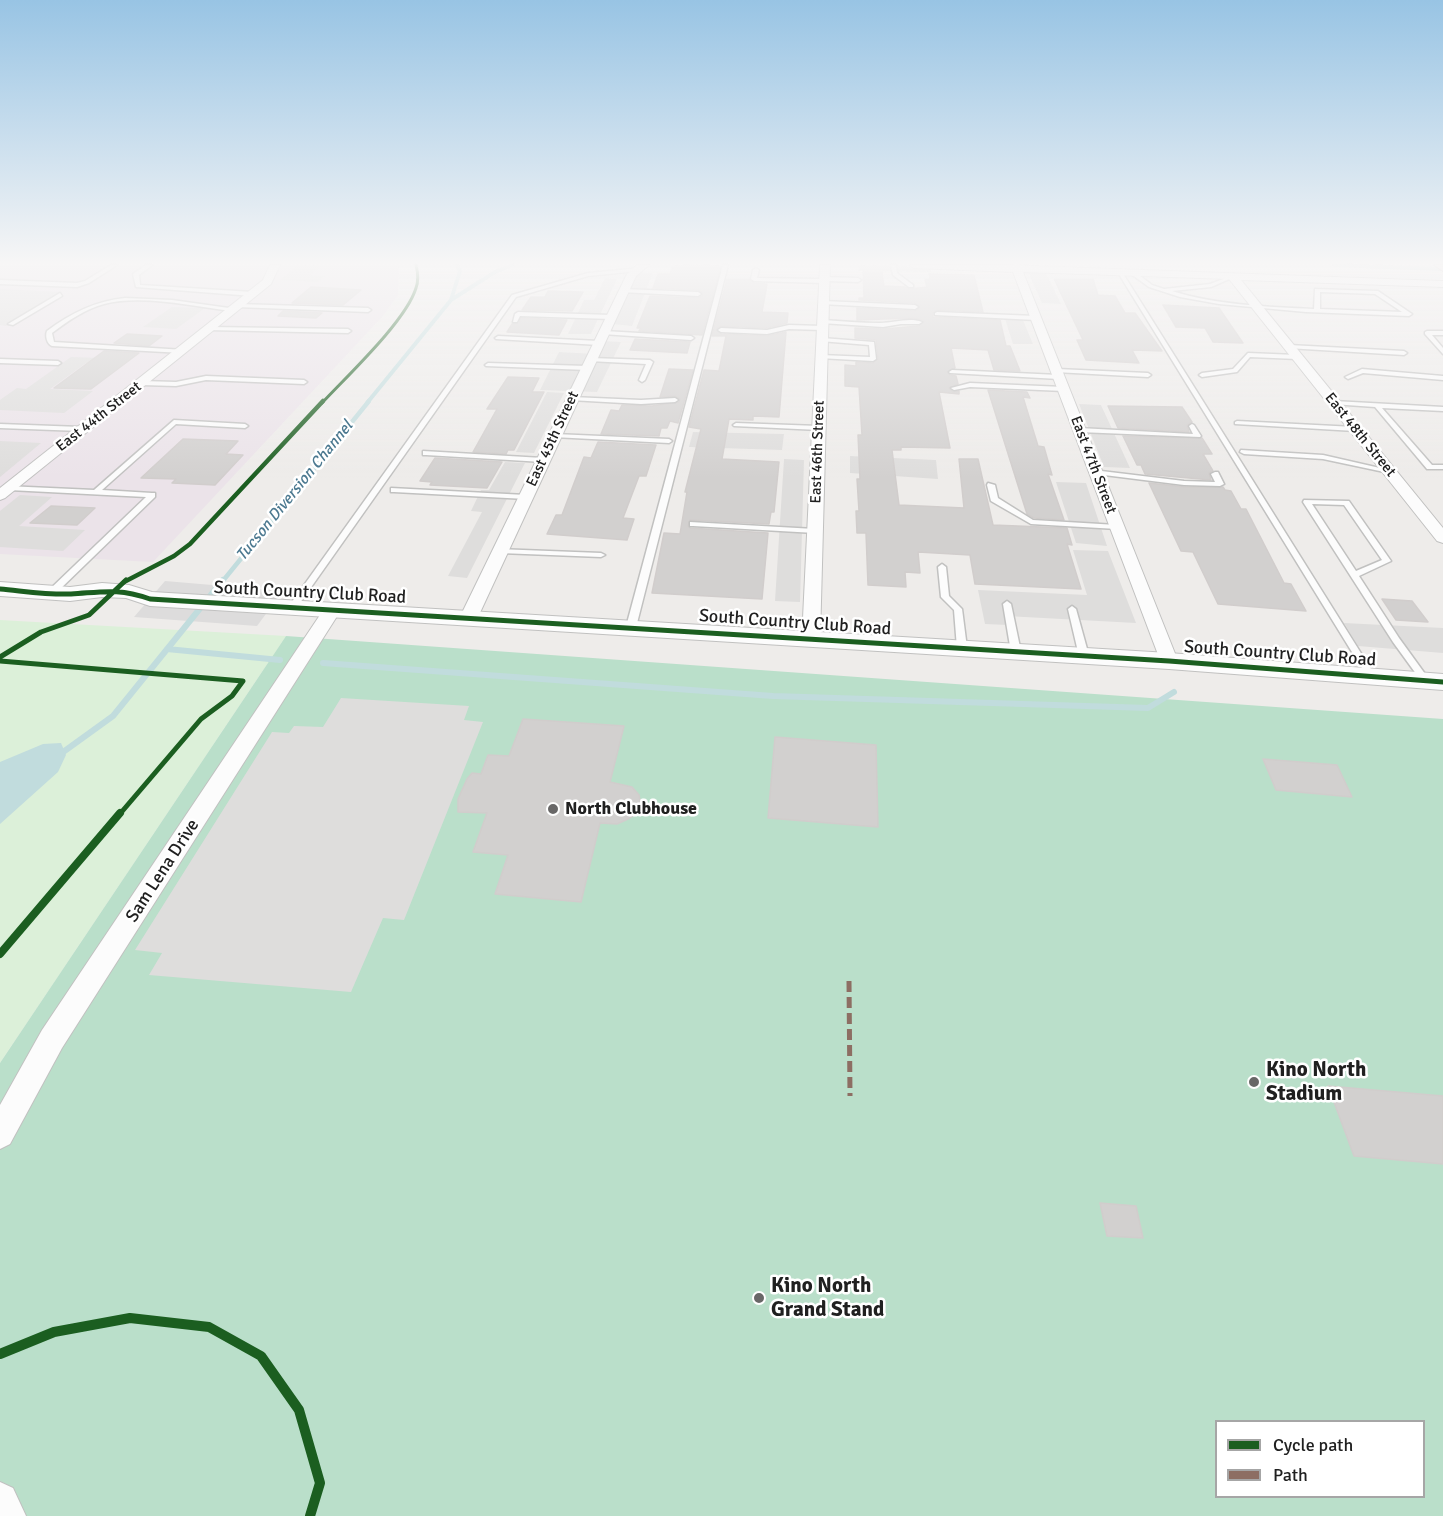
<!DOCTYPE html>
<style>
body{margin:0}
#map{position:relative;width:1443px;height:1516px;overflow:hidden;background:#eeecea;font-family:Signika,sans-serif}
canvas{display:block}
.legend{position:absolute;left:1215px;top:1420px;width:210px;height:78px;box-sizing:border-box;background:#fff;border:2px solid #a6a6a6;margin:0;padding:8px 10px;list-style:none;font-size:18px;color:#202020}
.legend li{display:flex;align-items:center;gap:12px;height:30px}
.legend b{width:30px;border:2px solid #a6a6a6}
</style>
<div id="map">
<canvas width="1443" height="1516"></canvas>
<ul class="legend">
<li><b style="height:8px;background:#1b5e20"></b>Cycle path</li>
<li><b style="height:8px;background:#8d6e63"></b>Path</li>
</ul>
</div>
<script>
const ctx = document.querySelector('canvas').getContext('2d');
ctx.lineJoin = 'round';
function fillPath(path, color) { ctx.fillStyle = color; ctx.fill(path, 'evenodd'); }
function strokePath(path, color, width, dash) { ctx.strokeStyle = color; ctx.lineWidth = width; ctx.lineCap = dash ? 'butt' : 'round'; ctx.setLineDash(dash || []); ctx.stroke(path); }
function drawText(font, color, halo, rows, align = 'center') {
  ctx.font = font + ' Signika,sans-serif'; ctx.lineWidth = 5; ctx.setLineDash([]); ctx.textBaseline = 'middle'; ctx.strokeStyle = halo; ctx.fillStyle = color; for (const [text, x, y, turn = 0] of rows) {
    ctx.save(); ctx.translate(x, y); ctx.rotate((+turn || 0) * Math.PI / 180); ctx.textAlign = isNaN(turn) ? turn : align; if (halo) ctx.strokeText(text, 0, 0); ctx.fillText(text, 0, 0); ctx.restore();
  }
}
fillPath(new Path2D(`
 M0,265h399l-1,30 -15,21 -230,246 -153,-8z`), '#ebe3e9');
fillPath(new Path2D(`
 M0,620l286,16 -286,427z`), '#dcf0d9');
fillPath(new Path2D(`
 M286,636l1157,83v797h-1443v-453zM1216,1422h208v74h-208z`), '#badfca');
fillPath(new Path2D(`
 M298,265h23l-11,10 15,1 -7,6 -38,-2z
 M859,265l71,2 1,5 -73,-1z
 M636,272l17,1 -21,53 -20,-2z
 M1028,272l18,1 15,31 -19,-1z
 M605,278l12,1 -26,55h-23l16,-34h10z
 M0,289l61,3 -55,34 -6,-1z
 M172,307l33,1 -29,21 -33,-2z
 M1005,319l18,1 10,24h-20z
 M602,341l19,1 -24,50 -57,-2 19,-38 37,2z
 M71,357l59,2 -6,4h-38l-36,26 43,2 -29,22 -64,-3v-10l17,-12 9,1z
 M547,392l17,1 -30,60 -18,-1z
 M1079,404l22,1 29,63 -26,-1z
 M693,432l91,2 -2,16 -93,-3z
 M0,441l41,2 -41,34z
 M850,456l86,4 2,19 -88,-6z
 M784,459l20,1 -4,142 -25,-1z
 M505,462l20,1 -58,115 -19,-2 34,-64 -11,-1 10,-21h8z
 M1056,482l30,1 21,63 -31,-3z
 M20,495l32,2 -33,29 66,4 -22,21 -63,-4v-36z
 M1073,550l35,1 28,72 -130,-7 2,9 -23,-1 -7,-34 109,5z
 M1344,623l99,5v25l-85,-7z
 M341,698l128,8 -5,14 19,2 -79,198 -21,-2 -32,74 -202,-17 13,-22 -27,-3 137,-218 17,1 5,-7 29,1z`), '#dedddc');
fillPath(new Path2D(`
 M61,743l5,12 -8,17 -58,52v-62l43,-18z`), '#c1dcdd');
fillPath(new Path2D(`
 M165,581l118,10 -26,35 -123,-9z`), '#dddcdc');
strokePath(new Path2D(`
 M1334,265l109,4
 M451,300l44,-28 17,-7
 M367,403l84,-103 9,-29 -3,-6`), '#c1dcdd', 4);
strokePath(new Path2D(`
 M222,582l147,-181`), '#c1dcdd', 4.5);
strokePath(new Path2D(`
 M167,649l113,11
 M323,663l450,33 375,12 26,-16
 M59,755l54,-39 110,-136`), '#c1dcdd', 6);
const building = new Path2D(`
 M696,265l25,1 -19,69 -63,-4 2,-3h-4l13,-32 48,2 4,-2 1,-3 -5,-3 -45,-2 5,-14h12l3,-8z
 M863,272h19l2,14 21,1 4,2 18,-2 -2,-8h5l-1,-5 45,1 9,37 -46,-2 -4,3v4l67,3 6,26h4l10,25 -26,-1 -6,-20 -37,-2 4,20 -8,4 3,3 6,1 2,8 -9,4 4,4 6,-1v3l-20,-2 11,56 -49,-1v3h-9l7,55 65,3 -5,-49h19l15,66 74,3 5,17 -5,-1 14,45 -106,-5 -5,-29 -52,-3 2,21 -15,-1 1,15 -38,-2 -2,-52h-9l-1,-22h3l-2,-32h3l-2,-44h4l-3,-48 -14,-1v-21l11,1v-4l17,1 5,-4 -2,-19 -21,-2v-10l28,1 36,-3 5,-4 -1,-2 -11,-2 -55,2v-12l58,3 5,-3 -5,-5 -56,-3v-2h5z
 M727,279h22l5,4 13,1 -5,28 26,1 -1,10 -20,5 -46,-2 -5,3 5,5 46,2 19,-4 -7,85 -26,-1v4l-24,-1 -7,40 57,3 -5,50h-3l-2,12 -79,-4 -2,6 2,2 78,5 -6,66 -110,-6 12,-60 16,1 7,-42h-2l16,-63 -12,-2 15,-57 15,1 7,-35h-14z
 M1054,279h39l5,16 17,1 10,17h10l27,38 -30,-1 7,13 -53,-3 -9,-20h6z
 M311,287l50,3 -18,15 -51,-2z
 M548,291l35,1 -11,19 -50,-1 9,-13h14z
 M1163,305l56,3 24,35 -30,-1 -8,-14 -29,-1z
 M283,311l39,2 -6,5 -38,-2z
 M521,318l46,2 -8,15 -52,-3 5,-8 7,-1z
 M127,334l35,2 -13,10 -35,-3z
 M635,339l55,3 -3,11 -57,-3z
 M104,351l35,2 -48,36 -37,-1z
 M669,369l24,1 -15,53 -8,-2 -3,7h-6l-2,8 -58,-2 10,-24 8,1 3,-6 30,1 27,-4 1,-3 -5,-3 -15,1z
 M508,377l31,1 -7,14h12l-30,58h-6l-2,4 -33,-2 24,-43h-10z
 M988,390l39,2 3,6 -7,-1 15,49 6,1 8,28 -4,-1 16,46 -30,-2 -7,-4z
 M1108,406l74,1 10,15 -5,3 2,7 -71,-4z
 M1123,436l79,2 10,16h-9l10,17 -4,2 2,7 -66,-6 -4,-9h-4z
 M183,439l55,2 -12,13 17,1 -28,30 -43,-2 4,-4 -35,-1z
 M598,442l58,3 -10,31h-7l-16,42 11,1 -7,21 -80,-6 9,-19h6l22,-58 7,1z
 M435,458l34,2 33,2 -15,26 -57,-3 2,-3 -12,-1z
 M1149,483l35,4h39l2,3 6,1 10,18h5l38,74 7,1 15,27 -88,-7 -25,-52 -12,-1z
 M51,506l44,2 -18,17 -47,-2z
 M1382,599l30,2 16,21 -32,-2z
 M523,719l101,7 -14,56 22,5 7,8 2,10 -5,9 -8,5 -11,5 -17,-1 -19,79 -86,-8 13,-39 -35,-3 14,-39 -29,-1v-13l9,-20 5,-6 9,1 7,-19 21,1z
 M775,737l101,8 2,82 -110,-9z
 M1263,759l74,6 15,32 -76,-7z
 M1328,1086l115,10v68l-89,-8z
 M1100,1203l36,3 7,32 -36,-2z`);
fillPath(building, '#d2d0cf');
strokePath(building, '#d1cdcc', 1.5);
const service = new Path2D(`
 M111,265h6l-28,18 -12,4 -77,-3v-4l77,3 8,-2z
 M146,265h6l-13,10 1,10 113,7 3,2 -3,2 -117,-9 -3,-13z
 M723,265h5l-92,362 -5,3 -5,-3z
 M891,265h5l1,8 16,12v2h-4l-16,-12z
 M641,268l-2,3 -51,5 -72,21 -221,313h-6v-4l223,-311 76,-22z
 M756,268l3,2 -2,8 65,1 2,-2 34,1 3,2 -3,2 -32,-1 -2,2 -70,-2 -3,-2 2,-9z
 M1117,271l5,1 252,402 2,2 -2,2h-6z
 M1131,272h4l17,13 12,4 46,-5 24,-9v2l-23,10 -39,4c44,14 96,16 142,18l1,-20 63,2 34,23 -3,2 -103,-4 -87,-8 -39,-7 -31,-10 -18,-13zM1320,292l55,2 27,18 -82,-3z
 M623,289l75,3 3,2 -3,2 -77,-4z
 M60,293l2,3 -49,29 -5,-1z
 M125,298l47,2 64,9 -3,2c-39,-4 -90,-17 -129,-7 -19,5 -36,17 -52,29l2,9 131,8v2l-2,1 -131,-7c-5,-2 -7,-10 -5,-15 24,-18 48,-30 78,-33z
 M823,301l92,4 3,2 -3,2 -94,-5z
 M238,304l130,4 3,2 -3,2 -132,-5v-2z
 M518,312l93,3 3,2 -3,2 -91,-3 -3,6h-4l2,-8z
 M937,312l99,4 3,2 -3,2 -101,-5v-2z
 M823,320c19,1 38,3 57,3 14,0 29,-6 42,-1l-3,2h-18l-18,3 -62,-4 -1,-1z
 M789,325l33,1 3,2 -3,2 -33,-1 -22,5 -46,-2 -3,-2 3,-2 46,2z
 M210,327l138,2 3,2 -3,2 -140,-3v-2z
 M604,331l87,5 3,2 -3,2 -89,-6v-2z
 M1427,331h16v4h-11l11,13v6l-18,-20v-2z
 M498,336l101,5 3,2 -3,2 -103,-6 -1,-1z
 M822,338l52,4 2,17 -3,2 -54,-3v-2l2,-1 49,2 -1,-12 -49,-4v-2z
 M1289,345l115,6 3,2 -3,2 -117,-7 -1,-1z
 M1248,353l49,2 3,2 -3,2 -47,-2 -13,15 -35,5 -3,-2 3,-2 31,-4z
 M591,358l59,2 3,2 -8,18 -3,2 -3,-2 7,-16 -57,-3 -1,-1z
 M0,359l58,2 3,2 -3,2 -58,-2z
 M488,363l99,3 3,2 -3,2 -101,-4 -1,-1z
 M1057,369l91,4 3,2 -3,2 -93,-5 -1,-1z
 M1362,369l81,7v4l-80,-7 -15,6 -3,-2z
 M952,370l107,5 3,2 -3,2 -109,-6 -1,-1z
 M206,376l98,4 3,2 -3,2 -98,-4 -30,6 -34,-1 -3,-2 3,-2 34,1z
 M970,383l94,4 3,2 -3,2 -94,-4 -16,3 -3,-2z
 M572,397l69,3 34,-2 3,2 -3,2 -34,2 -71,-4 -1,-1z
 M1334,401l109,6v4l-61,-3 50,57h11v4h-16l-52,-62 -43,-3v-2z
 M174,420l71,4 3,2 -3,2 -69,-4 -74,66 50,3h3v4l-100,97h-6v-4l97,-93 -137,-7h-3v-4l88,4z
 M1237,421l118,6 3,2 -3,2 -120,-7v-2z
 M736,423l83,3 3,2 -3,2 -85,-4 -1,-1z
 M0,424l81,3 3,2 -3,2 -81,-3z
 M1192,424l2,1 7,11 -1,1 -121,-5 -3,-2 3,-2 114,6 -4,-8z
 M555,434l114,5 3,2 -3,2 -116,-6v-2z
 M1241,450l82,5 70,16 -4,2 -66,-14 -79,-5 -4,-2z
 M423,451l120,7 4,2 -4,2 -117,-7h-3z
 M1093,470l91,11 31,1 -4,-8 4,-2h3l6,12 -4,2 -36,-1 -88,-11h-3z
 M988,483l7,2 3,13 35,22 84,5 4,2 -4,2 -86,-5 -40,-23 -4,-16z
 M391,488l135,7 4,2 -4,2 -132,-7h-3z
 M1304,500l45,1 42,60 -32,15 40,62 29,40 2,2 -2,2h-6l-29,-40 -90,-140zM1312,504l32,1 38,55 -26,11z
 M690,522l125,7 4,2 -4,2 -122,-7h-3z
 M497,549l104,4 4,2 -4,2 -101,-4h-3z
 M942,564l4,3 3,29 13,13 5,39 -5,3 -5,-3 -3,-38 -13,-13 -3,-30z
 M1007,601l4,3 10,48 -5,3 -5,-3 -8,-48z
 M1072,606l4,3 13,47 -5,3 -5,-3 -11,-47z`);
const minor = new Path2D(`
 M270,265h10l-9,19 -266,214 -5,2v-12l263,-208z
 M637,265h12l-13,11 -158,341 -3,4h-12l-3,-4 167,-343z
 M820,265h10l-10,374 -3,4h-12l-3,-4z
 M909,265h98l436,16v6l-202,-7 202,248v15l-6,-2 -208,-262 -206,-7 155,389 -2,4 -7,2 -7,-2 -149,-393 -99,-4z
 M332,605l6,1 3,4 -279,438 -52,96 -10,5v-44l42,-75 284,-424z
 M0,1482l13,6 13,28h-26z`);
const tertiary = new Path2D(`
 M0,582l70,5 32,-4 27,2 23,7 1017,61 274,21v16l-274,-21 -1019,-63 -24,-8 -24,-1 -32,4 -70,-5z`);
const primary = new Path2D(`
 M1434,265h9v6z`);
strokePath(service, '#c1c1c0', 3);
strokePath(minor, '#c1c1c0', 2);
strokePath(tertiary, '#c1c1c0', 2);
strokePath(primary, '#a29589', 2);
fillPath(service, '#fcfcfc');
fillPath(minor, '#fcfcfc');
fillPath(tertiary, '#fcfcfc');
fillPath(primary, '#f1ebe7');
strokePath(new Path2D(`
 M849,981l1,115`), '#8d6e63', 5, [11, 5]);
strokePath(new Path2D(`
 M322,403c25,-27 84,-82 94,-115 3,-8 2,-15 0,-23`), '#1b5e20', 3);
strokePath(new Path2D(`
 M124,582l50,-26 16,-12 133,-143`), '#1b5e20', 4.5);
strokePath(new Path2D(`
 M0,589c23,2 48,6 71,5 33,-2 46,-6 79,5l1019,62 274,21
 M0,657l41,-25 48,-17 37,-35
 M0,661l243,20 -11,15 -31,23 -82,96`), '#1b5e20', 5);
strokePath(new Path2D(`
 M0,954l120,-141`), '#1b5e20', 8);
strokePath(new Path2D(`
 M0,1354l54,-22 76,-14 79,9 52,29 38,54 21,73 -10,33`), '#1b5e20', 10);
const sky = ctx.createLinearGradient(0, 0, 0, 478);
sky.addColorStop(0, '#98c4e4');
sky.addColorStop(0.55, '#f7f6f6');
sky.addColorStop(1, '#f7f6f600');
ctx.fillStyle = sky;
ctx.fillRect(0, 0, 1443, 478);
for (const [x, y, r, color] of [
 [553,809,6,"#686767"],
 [1254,1082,6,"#686767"],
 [759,1298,6,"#686767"]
]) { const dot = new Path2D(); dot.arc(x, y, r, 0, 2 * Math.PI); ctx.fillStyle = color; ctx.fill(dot); strokePath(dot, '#fff', 2); }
drawText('15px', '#202020', '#fff', [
 ["East 44th Street",99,417,-38],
 ["East 48th Street",1360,435,51],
 ["East 45th Street",553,439,-65],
 ["East 46th Street",818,452,-88],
 ["East 47th Street",1093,465,69]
]);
drawText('italic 16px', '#4c7990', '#fff', [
 ["Tucson Diversion Channel",295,491,-51]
]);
drawText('18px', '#202020', '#fff', [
 ["South Country Club Road",310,593,3],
 ["South Country Club Road",795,623,4],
 ["South Country Club Road",1280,654,4],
 ["Sam Lena Drive",163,871,-57]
]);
drawText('bold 18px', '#202020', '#fff', [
 ["North Clubhouse",565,809]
], 'left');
drawText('bold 21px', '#202020', '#fff', [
 ["Kino North",1266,1070],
 ["Stadium",1266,1094],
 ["Kino North",771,1286],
 ["Grand Stand",771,1310]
], 'left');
</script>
